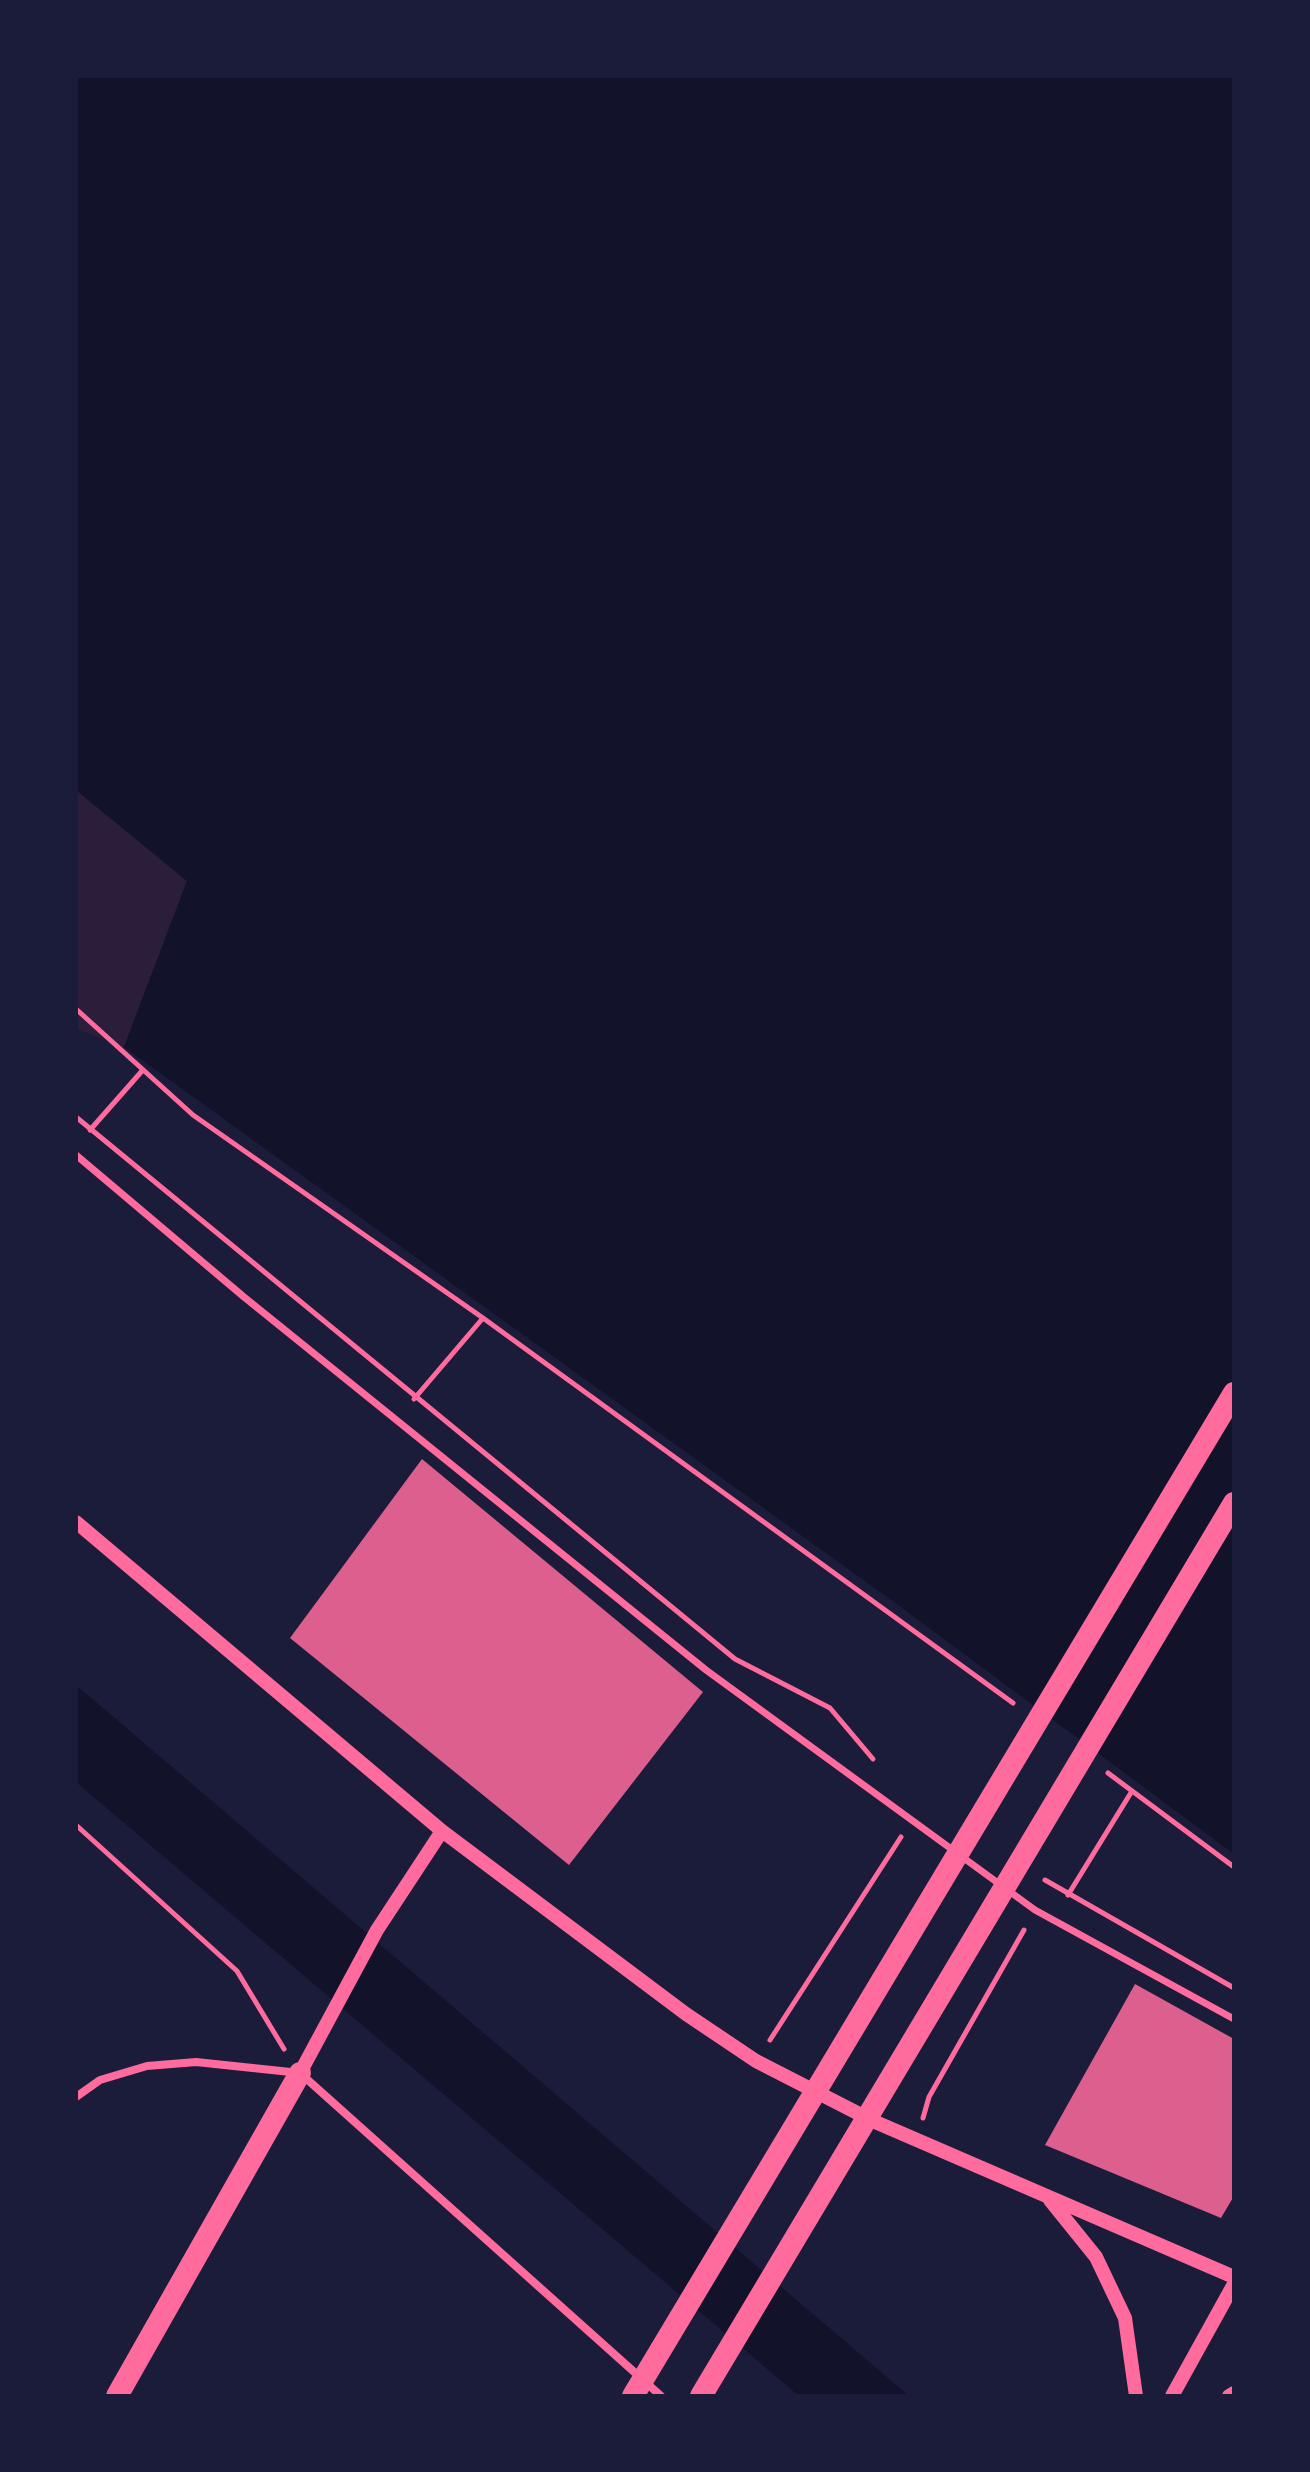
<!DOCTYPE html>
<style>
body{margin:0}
#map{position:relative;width:1310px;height:2472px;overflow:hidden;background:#1b1b3a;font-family:Helvetica,sans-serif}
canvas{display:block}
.frame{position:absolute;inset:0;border:78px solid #1b1b3a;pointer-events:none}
</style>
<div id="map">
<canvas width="1310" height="2472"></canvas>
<div class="frame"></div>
</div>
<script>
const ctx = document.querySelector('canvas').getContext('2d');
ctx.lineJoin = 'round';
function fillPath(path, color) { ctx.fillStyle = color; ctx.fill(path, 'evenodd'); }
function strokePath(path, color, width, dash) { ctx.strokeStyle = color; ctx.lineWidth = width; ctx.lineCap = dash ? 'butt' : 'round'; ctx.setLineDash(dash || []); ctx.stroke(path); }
fillPath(new Path2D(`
 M76,790l111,91 -63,166 -48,-18z`), '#2a1e3b');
fillPath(new Path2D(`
 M76,76h1158v1778l-340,-252 -770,-555 63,-166 -111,-91z
 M76,1685l833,711h-110l-723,-614z`), '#12122b');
fillPath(new Path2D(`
 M422,1459l281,233 -134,173 -279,-227z
 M1135,1984l99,55v157l-13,22 -176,-73z`), '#dd5f8e');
strokePath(new Path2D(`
 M76,1009l117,106 290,203 530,385
 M76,1117l659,542 95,49 43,51
 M90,1130l52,-59
 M414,1399l69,-81
 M1108,1773l126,94
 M76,1825l161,146 47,78
 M1045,1880l189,108
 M1068,1895l64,-104
 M770,2040l131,-203
 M923,2118l6,-21 95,-167`), '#ff6b9d', 5);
strokePath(new Path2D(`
 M76,1155l168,142 462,373 329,240 199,109`), '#ff6b9d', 7);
strokePath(new Path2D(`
 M76,2097l24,-17 47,-14 49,-4 104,11 361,323`), '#ff6b9d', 8);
strokePath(new Path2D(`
 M76,1522l366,309 244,183 70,47 117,60 361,156
 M300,2073l77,-143 65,-99
 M1050,2200l46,57 29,61 11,78
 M1172,2396l62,-112
 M1229,2396l5,-3`), '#ff6b9d', 14);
strokePath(new Path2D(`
 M117,2396l183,-323
 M633,2396l601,-1003
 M701,2396l533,-893`), '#ff6b9d', 22);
</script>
